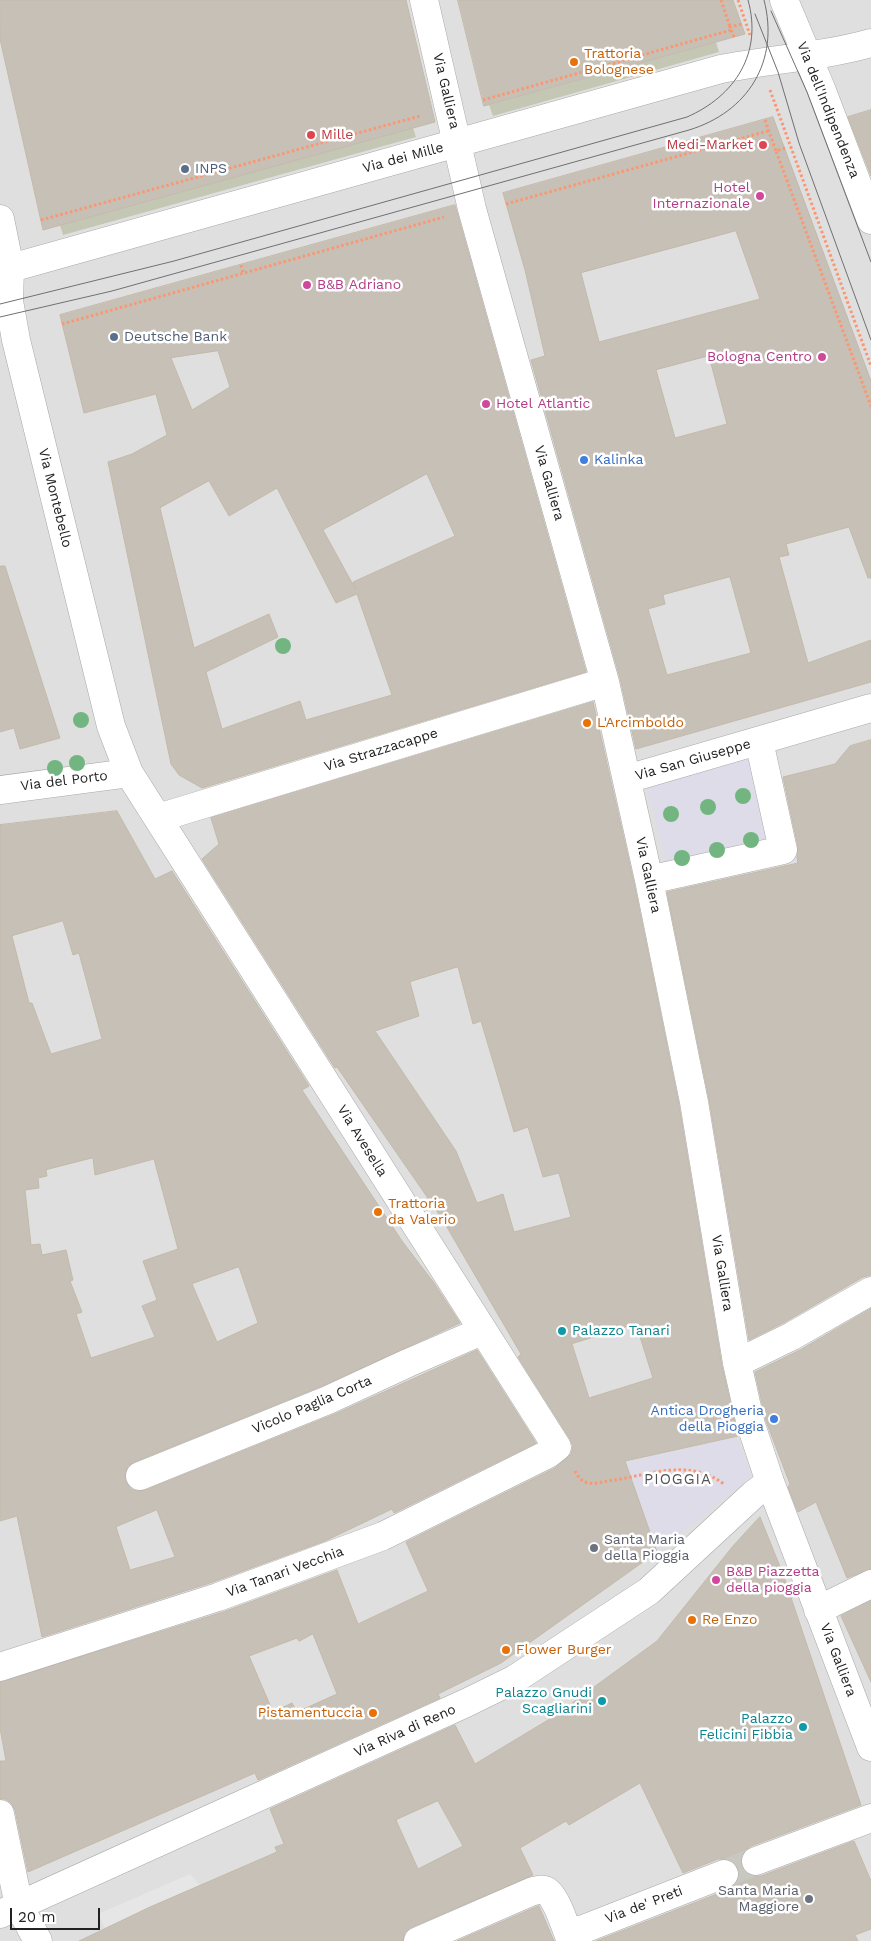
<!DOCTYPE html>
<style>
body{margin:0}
#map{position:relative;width:871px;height:1941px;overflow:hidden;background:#f2f0e8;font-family:"Work Sans",sans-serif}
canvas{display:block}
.scale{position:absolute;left:10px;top:1908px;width:90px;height:22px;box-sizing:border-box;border:2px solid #222;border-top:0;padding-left:6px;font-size:15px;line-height:18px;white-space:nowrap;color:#222;-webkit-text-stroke:4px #fff;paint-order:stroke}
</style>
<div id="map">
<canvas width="871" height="1941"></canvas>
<div class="scale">20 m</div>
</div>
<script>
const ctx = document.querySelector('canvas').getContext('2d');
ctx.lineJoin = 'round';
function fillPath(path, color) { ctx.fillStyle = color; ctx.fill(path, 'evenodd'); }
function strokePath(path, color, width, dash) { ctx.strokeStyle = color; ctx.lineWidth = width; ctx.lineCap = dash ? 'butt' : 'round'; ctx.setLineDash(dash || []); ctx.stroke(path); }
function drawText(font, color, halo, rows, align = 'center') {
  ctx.font = font + ' "Work Sans",sans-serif'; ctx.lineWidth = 5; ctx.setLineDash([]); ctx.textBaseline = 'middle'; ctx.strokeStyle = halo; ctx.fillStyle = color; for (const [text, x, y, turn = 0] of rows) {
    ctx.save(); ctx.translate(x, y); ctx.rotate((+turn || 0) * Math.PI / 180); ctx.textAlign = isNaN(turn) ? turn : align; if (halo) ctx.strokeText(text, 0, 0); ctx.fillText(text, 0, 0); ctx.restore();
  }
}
fillPath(new Path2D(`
 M0,0h871v1941h-871z`), '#e0dfdf');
fillPath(new Path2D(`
 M716,42l3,10 -226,64 -4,-11z
 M413,128l3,9 -353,98 -3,-10z`), '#c3c7b3');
fillPath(new Path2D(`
 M190,1874l10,11 -95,43 -7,-14z`), '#e6e6e6');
fillPath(new Path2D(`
 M761,753l16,9 21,100 -121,25 -7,-11 -23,-87 5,-6z
 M736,1437l15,37 -4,7 -90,71 -22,-62 -56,22 -26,-46 14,-7 58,2z`), '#dedce8');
const building = new Path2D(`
 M0,0h406l29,122 -392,108 -43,-191z
 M458,0h275l12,34 -261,72z
 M871,110v66l-23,-59z
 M773,117l98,264v197h-3l-19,-51 -63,17 3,11 -10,2 29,106 63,-23v42l-235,67 -16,-71 -89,-318 14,-4 -20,-86 -22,-77zM736,231l24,68 -161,43 -18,-69zM709,356l18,68 -52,14 -19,-68zM730,577l21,76 -84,22 -19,-66 17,-5 -2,-9z
 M455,205l131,467 -384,116 -23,-13 -8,-11 -63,-302 24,-8 35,-19 -11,-41 -72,19 -24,-98zM218,351l12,36 -38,23 -21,-52zM427,474l28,62 -102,46 3,8 -33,-60zM209,481l20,35 48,-28 59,115 21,-9 35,101 -86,25 -6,-19 -78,28 -16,-57 72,-35 -9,-23 -75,34 -34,-140z
 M0,566h5l55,172 -40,11 -6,-21 -14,4z
 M593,702l41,181 45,222 43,261 16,70 -113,25 32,91 -156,111 -63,31 2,4 -182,82 -3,-7 -227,99 -13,-62 -4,-7 -6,-4h-5v-38h6l-6,-33v-46l223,-70 114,-42 21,54 70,-33 -22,-49 149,-74 16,-14 2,-8 -3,-7 -52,-82 3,-3 -80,-137 -104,-150 -2,1 -133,-209 17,-15 -8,-26zM458,967l15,57 8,-3 33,111 14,-5 15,50 16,-4 12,44 -57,15 -11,-38 -26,9 -21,-52 -81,-120 44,-15 -9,-34zM636,1324l17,54 -64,20 -17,-54zM313,1634l24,60 -40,18 -5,-9 -19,9 -24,-56 48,-18 2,3z
 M871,740v535l-8,2 -78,45 -36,18 -40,-241 -42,-207 131,-29 -1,-6 1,-10 -15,-70 52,-13 15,-18z
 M117,811l38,68 17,-8 137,215 -7,4 100,151 32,42 26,40 -138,63 -188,76 -6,4 -3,7 1,9 5,7 6,2 9,-1 189,-76 142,-64 59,93 -142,70 -2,-4 -67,32 -112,41 -171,55 -25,-121 -17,5v-696zM63,921l10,34 6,-2 23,86 -51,15 -19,-51h-3l-17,-67zM93,1158l2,17 59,-16 24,90 -35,12 14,39 -15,6 13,31 -64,21 -15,-44 6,-2 -12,-31 3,-1 -7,-30 -24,5 -2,-11 -9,1 -6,-55 14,-2 -1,-10 9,-2 -1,-6zM239,1267l19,56 -41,19 -25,-58zM157,1510l18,47 -45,13 -14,-43z
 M871,1309v260l-24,9 -31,-76 -18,10 -10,-25 2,-3 -24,-63 -11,-49 45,-22z
 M760,1517l23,57 78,231 -110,41 -7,5 -3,8v7l5,7 8,3h7l93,-35 17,40v48l-16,6 3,6h-262l134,-52 6,-5 3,-7 -1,-9 -5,-6 -7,-3h-8l-35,14 -43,-90 -71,42 -3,-4 -46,27 13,27 -121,52 -7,5 -2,9h-324l71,-34 127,-55 -2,-5 9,-3 -14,-35 185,-84 20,39 78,-47 104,-76 76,-95zM438,1801l25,45 -45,23 -22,-49z
 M871,1601v81l-30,-66z
 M539,1906l15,35h-97l81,-35z`);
fillPath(building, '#c7c0b7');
strokePath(building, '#c4baaa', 1);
strokePath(new Path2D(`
 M724,1874l32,-13`), '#c8c7c0', 28, [28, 14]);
const minor = new Path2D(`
 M424,0l48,209 133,473 44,198 45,222 43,261 14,62 19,57 101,265
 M784,0l38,91 49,129
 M0,219l10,49 -1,33 7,39 95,386 18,47 428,674 -9,7 -165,82 -165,61 -218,70
 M0,271l721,-202c50,-10 100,-12 150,-26
 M627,779l244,-71
 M0,790l129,-17
 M158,818l447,-136
 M649,880l134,-30 -24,-109
 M737,1363l55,-27 79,-45
 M140,1476l188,-76 80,-37 74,-32
 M818,1610l53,-26
 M0,1814l19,92 19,35
 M756,1861l115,-43
 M0,1914l466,-211 49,-24 134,-88 105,-97 16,-12
 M565,1925l7,5h9l143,-56
 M418,1941l115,-50c6,-1 11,-3 15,1 10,9 18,37 23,49`);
strokePath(minor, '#a9a9a9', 29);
strokePath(new Path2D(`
 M721,0l9,27
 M738,0l12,35
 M734,37l-4,-10 12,-3
 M770,90l101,276
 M483,100l248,-70
 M765,120l11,31
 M785,148l-9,3 95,255
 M506,204l262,-73
 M41,220l379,-104
 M241,265l2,8
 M62,324l382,-107
 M575,1471c2,4 5,9 10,11 7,3 16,0 23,-1 39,-5 79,-24 116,3`), '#fb9770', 3, [2.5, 2.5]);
strokePath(minor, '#fff', 28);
strokePath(new Path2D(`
 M771,11l36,81 64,170
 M755,14l23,58 21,71 72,197
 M0,304l174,-43 513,-144c48,-21 76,-64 61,-117
 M0,317l112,-26 577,-161c59,-18 91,-69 75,-130`), '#707070', 1);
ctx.fillStyle = '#73b580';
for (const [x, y] of [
 [283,646],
 [81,720],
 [77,763],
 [55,768],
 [743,796],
 [708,807],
 [671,814],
 [751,840],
 [717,850],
 [682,858]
]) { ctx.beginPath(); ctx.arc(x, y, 8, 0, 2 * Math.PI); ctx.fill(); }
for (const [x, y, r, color] of [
 [574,62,5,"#e8710a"],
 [311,135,5,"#e0444e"],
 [763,145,5,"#e0444e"],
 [185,169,5,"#5c6f8a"],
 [760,196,5,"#d1479c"],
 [307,285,5,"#d1479c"],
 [114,337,5,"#5c6f8a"],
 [822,357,5,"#d1479c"],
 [486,404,5,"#d1479c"],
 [584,460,5,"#3f7fe0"],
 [587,723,5,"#e8710a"],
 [378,1212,5,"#e8710a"],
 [562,1331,5,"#0f9aa8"],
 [774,1419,5,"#3f7fe0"],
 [594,1548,5,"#6b7280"],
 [716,1580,5,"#d1479c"],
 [692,1620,5,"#e8710a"],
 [506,1650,5,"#e8710a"],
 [602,1701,5,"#0f9aa8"],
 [373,1713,5,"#e8710a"],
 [803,1727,5,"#0f9aa8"],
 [809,1899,5,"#6b7280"]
]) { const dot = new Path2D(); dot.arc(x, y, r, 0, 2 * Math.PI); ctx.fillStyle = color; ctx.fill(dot); strokePath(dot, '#fff', 2); }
drawText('14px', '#c56008', '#fff', [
 ["Trattoria",584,54],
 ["Bolognese",584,70],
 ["L'Arcimboldo",597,723],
 ["Trattoria",388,1204],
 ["da Valerio",388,1220],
 ["Re Enzo",702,1620],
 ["Flower Burger",516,1650],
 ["Pistamentuccia",363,1713,"right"]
], 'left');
drawText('14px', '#222', '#fff', [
 ["Via Galliera",446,91,77],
 ["Via dell'Indipendenza",828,110,68],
 ["Via dei Mille",403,158,-15],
 ["Via Galliera",549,483,74],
 ["Via Montebello",55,498,76],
 ["Via Strazzacappe",381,750,-17],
 ["Via San Giuseppe",693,760,-16],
 ["Via del Porto",64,781,-7],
 ["Via Galliera",648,875,78],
 ["Via Avesella",362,1141,58],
 ["Via Galliera",722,1273,81],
 ["Vicolo Paglia Corta",312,1405,-23],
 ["Via Tanari Vecchia",285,1572,-20],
 ["Via Galliera",838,1660,69],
 ["Via Riva di Reno",405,1731,-24],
 ["Via de' Preti",644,1905,-21]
]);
drawText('14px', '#be3a42', '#fff', [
 ["Mille",321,135],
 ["Medi-Market",753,145,"right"]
], 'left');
drawText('14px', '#4e5e75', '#fff', [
 ["INPS",195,169],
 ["Deutsche Bank",124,337]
], 'left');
drawText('14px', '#b23c85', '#fff', [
 ["Hotel",750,188,"right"],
 ["Internazionale",750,204,"right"],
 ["B&B Adriano",317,285],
 ["Bologna Centro",812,357,"right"],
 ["Hotel Atlantic",496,404],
 ["B&B Piazzetta",726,1572],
 ["della pioggia",726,1588]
], 'left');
drawText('14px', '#366cbe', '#fff', [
 ["Kalinka",594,460],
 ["Antica Drogheria",764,1411,"right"],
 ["della Pioggia",764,1427,"right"]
], 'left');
drawText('14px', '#0d838f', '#fff', [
 ["Palazzo Tanari",572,1331,"left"],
 ["Palazzo Gnudi",592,1693],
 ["Scagliarini",592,1709],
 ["Palazzo",793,1719],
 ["Felicini Fibbia",793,1735]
], 'right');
drawText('14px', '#5b616d', '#fff', [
 ["Santa Maria",604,1540],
 ["della Pioggia",604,1556],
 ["Santa Maria",799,1891,"right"],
 ["Maggiore",799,1907,"right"]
], 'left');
ctx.letterSpacing = '1px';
drawText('15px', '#555', '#fff', [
 ["PIOGGIA",678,1480]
]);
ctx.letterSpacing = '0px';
</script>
